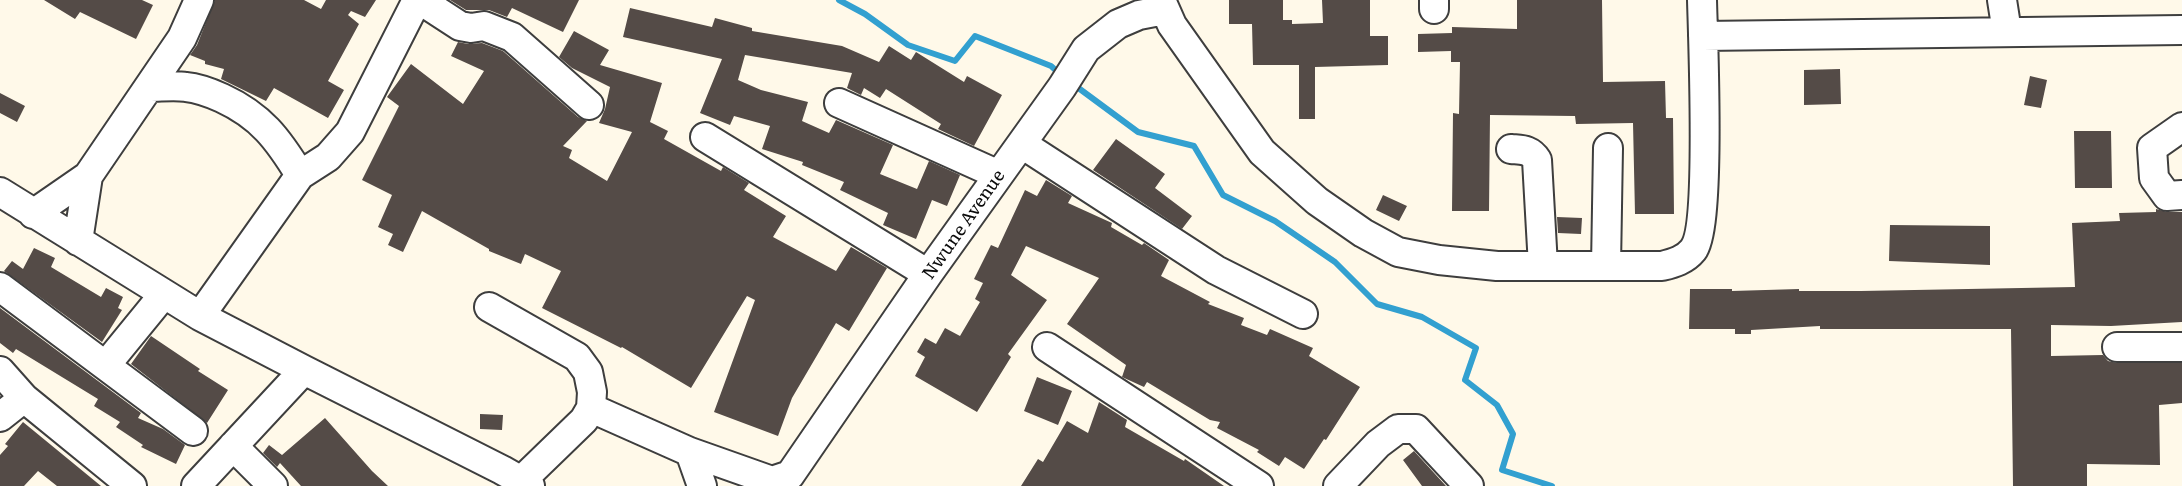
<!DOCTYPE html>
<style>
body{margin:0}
canvas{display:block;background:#fff9e9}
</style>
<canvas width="2182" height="486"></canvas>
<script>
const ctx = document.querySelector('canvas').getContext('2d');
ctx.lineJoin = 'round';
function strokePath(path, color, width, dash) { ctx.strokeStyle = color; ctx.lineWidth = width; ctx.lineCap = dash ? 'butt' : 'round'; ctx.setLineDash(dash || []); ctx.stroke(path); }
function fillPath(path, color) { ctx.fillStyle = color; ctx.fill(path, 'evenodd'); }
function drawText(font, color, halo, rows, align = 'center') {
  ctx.font = font + ' Literata,serif'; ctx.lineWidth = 6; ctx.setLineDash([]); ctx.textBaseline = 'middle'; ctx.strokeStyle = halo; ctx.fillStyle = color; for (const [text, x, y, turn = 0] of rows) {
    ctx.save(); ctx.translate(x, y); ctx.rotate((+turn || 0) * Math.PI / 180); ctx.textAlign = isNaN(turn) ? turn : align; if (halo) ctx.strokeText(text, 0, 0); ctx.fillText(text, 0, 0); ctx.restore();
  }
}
strokePath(new Path2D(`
 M839,0l26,14 43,31 47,16 20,-25 76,30 9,8
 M1073,84l65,48 56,14 29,49 52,26 60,41 42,42 45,13 54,31 -11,32 32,25 16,29 -11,36 50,16`), '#32a0d0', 6);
fillPath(new Path2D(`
 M44,0h98l11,5 -17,34 -56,-27 -5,7z
 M215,0h89l17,9 5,-9h50l-11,17 -14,-6 -3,4 11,9 -31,57 16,9 -16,28 -54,-30 -8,13 -45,-22 3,-10 -19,-5v-3l-15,-6 7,-10z
 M450,0h129l-16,32 -51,-24 -5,9 -18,-7h-23z
 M1229,0h54v20h9v4l31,-1 -1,-23h48v36h18v29l-73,2v52h-16v-54h-46l-1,-41h-23z
 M1517,0h85l1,82 62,-1 1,37h7l1,96h-39l-2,-91 -57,1 -1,-8 -85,-1 -1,96h-37l1,-98 6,1 1,-52h-9v-11l-33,1v-18l34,-1v-6l65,2z
 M630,8l82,19 3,-9 37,10v3l90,15 37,16 10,-16 22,14 5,-8 48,30 3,-6 35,19 -28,51 -36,-17 3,-5 -55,-35 -6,9 -16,-10 -3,7 -14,-7 5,-15 -107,-18 -7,25 23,10 47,12 -6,19 27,12 7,-13 57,25 -13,29 37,15 12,-28 31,14 -13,31 -15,-6 -16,39 -33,-14 5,-12 -48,-23 4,-8 -42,-17 1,-3 -41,-13 8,-23 -36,-10 -4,9 -30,-12 22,-54 -99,-22z
 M574,31l35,19 -9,15 62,18 -12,39 18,9 -4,8 57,32 2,-4 26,16 -5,7 42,26 -13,21 63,34 15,-24 36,21 -38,63 -13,-8 -44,75 -14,38 -64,-24 41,-112 -8,-4 -56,92 -69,-41 -1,1 -79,-40 19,-37 -36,-17 -4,10 -32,-13v-2l-67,-38 -19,41 -15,-7 5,-11 -15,-7 14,-32 -30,-15 37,-74 -12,-9 24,-33 52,40 21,-33 -33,-15 7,-14 10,2 14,-1 21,8 75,66 9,4 -24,25 9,4 -3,8 38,23 25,-49 -33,-9 6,-14 5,-22 -38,-19 -13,-11z
 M1840,69l1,35 -37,1v-35z
 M2030,76l17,4 -6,28 -17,-3z
 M0,93l25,13 -8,16 -17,-9z
 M2074,131h37l1,57h-37z
 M1116,139l49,35 -10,14 37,28 -10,13 -89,-59z
 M1046,180l26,16 -4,7 44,20 -1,4 31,18 2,-2 25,17 -8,16 49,26 -2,2 36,14 -3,7 26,10 3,-6 43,19 -4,8 51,31 -34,53 -2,-1 -20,30 -19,-12 -6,9 -22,-14 2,-2 -42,-22 3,-6 -10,-2 -63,-38 -3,5 -22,-10 4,-12 -59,-41 32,-46 -73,-32 -15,29 36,25 -39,54 3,3 -34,55 -62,-36 10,-19 -8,-5 8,-14 11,6 9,-16 15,8 20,-34 -5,-3 8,-16 -9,-4 17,-34 7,3 27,-58 12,6z
 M1383,195l24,11 -8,15 -23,-11z
 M2156,209l12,3h14v110l-71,4 -60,-1v31l52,-1 5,6 9,2h65v40l-23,2 1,60 -73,-1v22h-74l-2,-157h-191v-3l-69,4v4h-16v-5h-46l1,-40h42v2l67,-2v2h62l214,-4 -3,-64 48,-2 -1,-8 37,-1z
 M1557,217l25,1 -1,16 -23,-1z
 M1890,225l100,1v39l-101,-4z
 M34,248l21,10 -4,9 50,30 5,-9 17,9 -5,11 4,2 -20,32 -98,-71 8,-10 11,8z
 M0,308l141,105 -3,5 25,11 22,16 -9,19 -35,-17 2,-2 -27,-18 4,-5 -26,-16 4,-7 -82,-50 -3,4 -13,-10z
 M151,336l49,33 -2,2 30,19 -21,33 -76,-59z
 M1037,377l35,14 -14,34 -34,-14z
 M1099,402l28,18 -2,7 59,34 1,-2 39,27h-203l17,-27 5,3 24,-41 21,12z
 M480,414l23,1 -1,15 -22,-1z
 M325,418l47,53 16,15h-87l-21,-23 -3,4 -14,-14 6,-8 13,10z
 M23,422l78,64h-44l-19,-15 -14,15h-24v-31l8,-9 -3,-2z
 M1414,451l32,35h-24l-19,-26z`), '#544b47');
const minor = new Path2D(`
 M420,0l40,26 11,2 13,-2 28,11 77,68
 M1161,0l11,25 90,127 55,49 46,32 35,19 41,8 58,6h165c12,-3 23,-6 31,-16 18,-23 10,-210 9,-250
 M1434,0v9
 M2002,0l5,32
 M1703,36l479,-6
 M149,87c12,0 25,-2 37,0 12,1 25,6 36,11 39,18 56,41 78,77
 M839,103l160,72
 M2182,127l-30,21 2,30 13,18 15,-1
 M705,137l223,137
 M1022,144l194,126 87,44
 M1511,149c11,1 19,0 26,11l6,106
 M0,192l200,124 104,54 198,100 28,16
 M33,214l55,-38 94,-138 17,-38
 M78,241l10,-65
 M1606,266l2,-118
 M0,287l193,144
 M489,307l88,50 11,15 4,20 -1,16 -7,12 -63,61
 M200,316l100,-141 28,-18 22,-25 67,-132
 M1047,347l212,139
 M2117,347h65
 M106,365l58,-71
 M0,371l24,27 108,88
 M591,408l99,44 82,29 18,-6
 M0,417l24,-19
 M233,446l40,40
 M690,452l12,34
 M790,475l138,-201 134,-187 24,-38 32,-25 21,-9 26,-5
 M196,486l108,-116
 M1338,486l40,-42 20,-15h18l53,57`);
strokePath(minor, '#3e3e3e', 32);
strokePath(minor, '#fff', 28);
drawText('18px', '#0b0b0b', '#fff', [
 ["Nwune Avenue",964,225,-55]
]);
</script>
